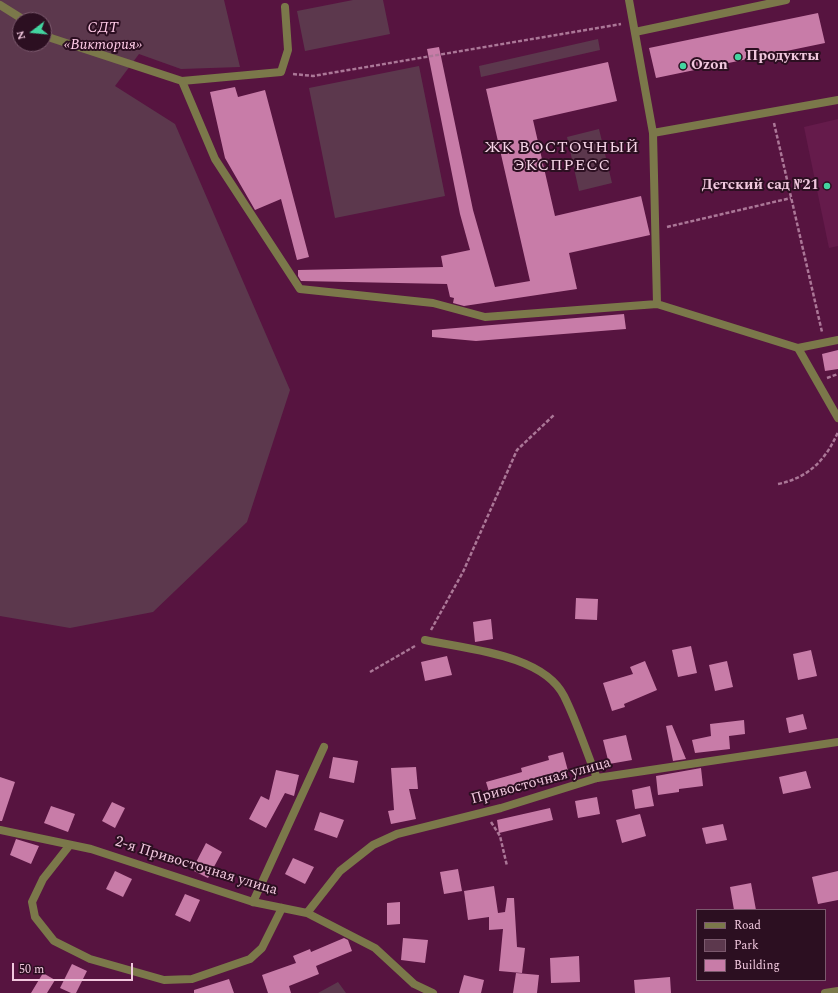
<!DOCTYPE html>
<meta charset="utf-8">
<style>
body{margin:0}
#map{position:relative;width:838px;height:993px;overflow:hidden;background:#571440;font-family:Spectral,serif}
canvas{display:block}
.legend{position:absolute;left:696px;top:909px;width:130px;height:72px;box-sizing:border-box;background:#2c0f21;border:1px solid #7b596d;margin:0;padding:5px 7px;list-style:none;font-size:12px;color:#f1c8de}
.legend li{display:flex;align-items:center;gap:8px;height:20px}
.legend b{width:20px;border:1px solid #7b596d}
.north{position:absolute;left:12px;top:12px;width:40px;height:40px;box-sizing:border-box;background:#2c0f21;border:1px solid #7b596d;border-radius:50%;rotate:254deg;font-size:11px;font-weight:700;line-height:16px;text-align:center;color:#f1c8de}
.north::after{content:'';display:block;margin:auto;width:14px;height:18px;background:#43d4a0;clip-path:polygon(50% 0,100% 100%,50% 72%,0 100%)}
.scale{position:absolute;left:12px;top:963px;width:121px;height:18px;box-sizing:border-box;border:2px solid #f1c8de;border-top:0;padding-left:5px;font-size:12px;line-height:14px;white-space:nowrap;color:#f1c8de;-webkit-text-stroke:3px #2c0f21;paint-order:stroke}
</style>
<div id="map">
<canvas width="838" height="993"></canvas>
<ul class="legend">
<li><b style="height:5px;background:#7b784a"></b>Road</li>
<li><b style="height:11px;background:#5c384d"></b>Park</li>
<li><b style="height:11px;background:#c87ca8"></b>Building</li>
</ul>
<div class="north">N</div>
<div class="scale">50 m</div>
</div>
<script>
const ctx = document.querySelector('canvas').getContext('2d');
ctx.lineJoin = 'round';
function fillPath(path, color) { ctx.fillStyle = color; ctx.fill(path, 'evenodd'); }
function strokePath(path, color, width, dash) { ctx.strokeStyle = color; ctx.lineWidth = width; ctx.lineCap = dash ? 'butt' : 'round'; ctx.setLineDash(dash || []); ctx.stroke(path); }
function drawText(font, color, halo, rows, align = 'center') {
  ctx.font = font + ' Spectral,serif'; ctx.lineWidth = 4; ctx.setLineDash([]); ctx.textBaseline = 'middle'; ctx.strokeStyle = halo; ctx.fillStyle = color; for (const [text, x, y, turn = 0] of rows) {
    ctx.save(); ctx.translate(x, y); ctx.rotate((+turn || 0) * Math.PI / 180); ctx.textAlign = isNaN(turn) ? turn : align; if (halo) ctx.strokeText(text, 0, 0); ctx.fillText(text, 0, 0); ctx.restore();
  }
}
fillPath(new Path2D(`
 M838,119v127l-9,2 -25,-121z`), '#651b4b');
fillPath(new Path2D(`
 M0,0h224l16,67 -59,2 -42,-15 -24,32 60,38 115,266 -43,132 -94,90 -83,16 -70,-12zM20,20h24v24h-24z
 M353,0h30l7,34 -85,17 -8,-40z
 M598,39l2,11 -119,27 -2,-11z
 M419,66l26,130 -110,22 -26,-130z
 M599,129l13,54 -33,8 -12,-54z
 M338,982l8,11h-28z`), '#5c384d');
fillPath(new Path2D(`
 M818,13l7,30 -169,35 -7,-30z
 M439,47l34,163 22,77 35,-6 -44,-192 122,-27 9,39 -84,19 22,96 86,-20 9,39 -81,18 8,36 -113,17 -11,-3 1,-5 -4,-1 -3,-13 -146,-3 -3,-5v-6l145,-3 -2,-11 29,-6 -10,-36 -33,-165z
 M235,87l3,10 27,-7 44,167 -12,3 -16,-61 -26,11 -30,-52 -15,-66z
 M624,314l2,15 -150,12 -44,-4v-7z
 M838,350v19l-13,2 -3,-17z
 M576,598l22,1 -1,21 -22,-1z
 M491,619l2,20 -18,3 -2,-20z
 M691,646l6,27 -19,4 -6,-27z
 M811,650l6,26 -19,4 -5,-26z
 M447,656l5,19 -27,6 -4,-19z
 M645,661l12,29 -33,14 1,3 -13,4 -9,-28 30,-9 -3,-7z
 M727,661l6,26 -18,4 -6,-26z
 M803,714l4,15 -18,4 -3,-15z
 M744,720l1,14 -16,2 1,13 -35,4 -3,-13 19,-4 -1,-12z
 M672,725l14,34 -13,2 -7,-35z
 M626,735l6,25 -23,4 -6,-24z
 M563,752l5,19 -21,6v2l-57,16 -4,-13 36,-10 -1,-4 28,-8 -1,-4z
 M333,757l25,4 -4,22 -25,-5z
 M416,767l2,22h-9l7,30 -25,5 -3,-13 6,-1 -3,-42z
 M701,768l2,18 -24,3v3l-21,3 -2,-19z
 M276,770l23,5 -5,21 -9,-3 -19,35 -17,-9 12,-23 8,4z
 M806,771l5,17 -28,6 -4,-17z
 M0,777l15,5 -13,39h-2z
 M650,786l4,20 -19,3 -3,-19z
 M597,797l3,17 -22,4 -3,-17z
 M112,802l13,6 -10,20 -13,-7z
 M51,806l24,8 -7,18 -24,-9z
 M550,808l3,12 -54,13 -2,-13z
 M320,812l24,8 -7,18 -23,-8z
 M640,814l6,22 -24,7 -6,-23z
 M723,824l4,16 -21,4 -4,-16z
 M16,839l23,7 -8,18 -21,-9z
 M206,843l16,9 -14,26 -16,-8z
 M293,858l21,9 -9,17 -20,-10z
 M458,869l4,22 -18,3 -4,-22z
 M115,871l17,8 -9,18 -17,-8z
 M838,871v29l-20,4 -6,-27z
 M751,883l5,27h-22l-4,-23z
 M494,886l4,27 7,-1 2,-14h7l3,49 8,1 -3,25 -23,-2 4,-42 -14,1v-13l-21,3 -4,-29z
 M185,894l15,6 -10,22 -15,-7z
 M400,902v22l-13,1v-22z
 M344,938l4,2 4,11 -36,15 3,8 -30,12 2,7h-23l-6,-18 34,-12 -3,-7 17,-7 1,3z
 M403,938l25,2 -3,23 -24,-3z
 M579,956l1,26 -29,1 -1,-25z
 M72,964l15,7 -11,22h-5l-11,-5z
 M43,973l12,7 -8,13h-16z
 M516,973l23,2 -2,18h-24z
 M464,975l20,5 -3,13h-22z
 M670,977l1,16h-36l-1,-13z
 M229,979l5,14h-40v-3z`), '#c87ca8');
strokePath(new Path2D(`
 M293,74l20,2 308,-52
 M774,123l48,209
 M667,227l124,-29
 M827,378l11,-4
 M778,484c30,-6 48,-24 60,-52
 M431,630l32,-58 54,-122 38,-36
 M370,672l45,-26
 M491,822l9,14 7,30`), '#ab7797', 2.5, [4, 2]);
strokePath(new Path2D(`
 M635,32l151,-32
 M182,81l99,-9 7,-22 -3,-43
 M798,348l40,-8
 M425,640c41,9 118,14 139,56 13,26 22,55 33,82
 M69,846l-26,33 -11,23 3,15 19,24 36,18 74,21 28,-1 58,-20 12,-11 20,-40
 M253,902l71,-155`), '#7b784a', 8);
strokePath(new Path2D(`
 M629,0l24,133 4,171
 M0,5l24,15
 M44,33l7,5 131,43 33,78 85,130 133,14 52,14 172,-13 141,44 40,70
 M653,133l185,-33
 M0,830l91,19 162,53 54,11 68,35 39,36 19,9
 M307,913l33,-42 33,-26 24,-11 104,-26 96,-30 241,-36
 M825,993l13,-2`), '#7b784a', 8);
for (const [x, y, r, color] of [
 [738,57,4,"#43d4a0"],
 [683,66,4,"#43d4a0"],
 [827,186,4,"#43d4a0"]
]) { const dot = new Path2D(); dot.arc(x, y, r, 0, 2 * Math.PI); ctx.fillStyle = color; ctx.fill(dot); strokePath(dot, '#2c0f21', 1.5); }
drawText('italic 15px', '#ffcbe7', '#2c0f21', [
 ["СДТ",103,29],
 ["«Виктория»",103,46]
]);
drawText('bold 15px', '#f1c8de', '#2c0f21', [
 ["Продукты",746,57],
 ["Ozon",691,66],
 ["Детский сад №21",819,186,"right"]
], 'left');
drawText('15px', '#f1c8de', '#2c0f21', [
 ["Привосточная улица",541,782,-15],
 ["2-я Привосточная улица",196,867,17]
]);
ctx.letterSpacing = '1px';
drawText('16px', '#f6d5e7', '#2c0f21', [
 ["ЖК ВОСТОЧНЫЙ",562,149],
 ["ЭКСПРЕСС",562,167]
]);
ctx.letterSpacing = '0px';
</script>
